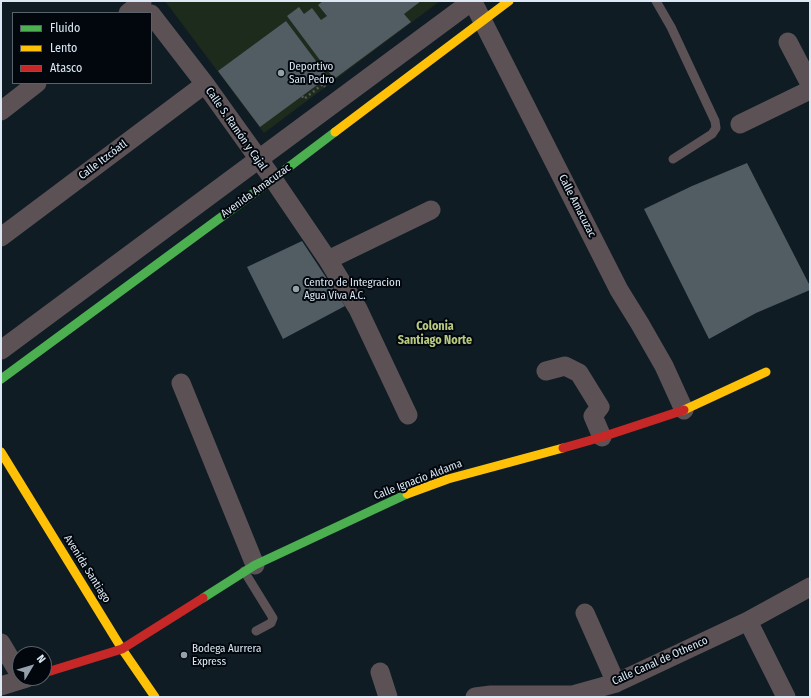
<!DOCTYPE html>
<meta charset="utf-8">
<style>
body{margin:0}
#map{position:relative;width:811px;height:698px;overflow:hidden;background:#0f1c24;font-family:"Fira Sans Condensed",sans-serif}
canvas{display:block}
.frame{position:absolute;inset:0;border:2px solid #dce9f4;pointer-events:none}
.legend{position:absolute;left:12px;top:12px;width:140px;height:72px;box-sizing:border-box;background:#02070d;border:1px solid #596169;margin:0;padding:5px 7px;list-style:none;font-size:12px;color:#dce9f4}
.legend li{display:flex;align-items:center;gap:8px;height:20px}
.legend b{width:20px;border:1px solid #596169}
.north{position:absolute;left:12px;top:646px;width:40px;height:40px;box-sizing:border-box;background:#02070d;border:1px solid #596169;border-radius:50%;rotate:52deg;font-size:11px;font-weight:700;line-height:16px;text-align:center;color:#dce9f4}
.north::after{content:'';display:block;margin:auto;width:14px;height:18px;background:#94a1ab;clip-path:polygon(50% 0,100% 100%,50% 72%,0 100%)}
</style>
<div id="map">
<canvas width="811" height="698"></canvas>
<div class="frame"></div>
<ul class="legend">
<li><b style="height:5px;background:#4caf50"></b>Fluido</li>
<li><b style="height:5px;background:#ffc107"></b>Lento</li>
<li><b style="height:5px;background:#c62828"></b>Atasco</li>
</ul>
<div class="north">N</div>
</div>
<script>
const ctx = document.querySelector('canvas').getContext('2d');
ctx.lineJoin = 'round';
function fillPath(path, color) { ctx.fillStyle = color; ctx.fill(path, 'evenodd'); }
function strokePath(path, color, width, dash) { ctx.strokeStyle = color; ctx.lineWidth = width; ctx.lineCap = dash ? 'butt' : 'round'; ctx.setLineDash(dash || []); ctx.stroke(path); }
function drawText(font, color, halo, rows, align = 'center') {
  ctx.font = font + ' "Fira Sans Condensed",sans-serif'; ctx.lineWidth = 4; ctx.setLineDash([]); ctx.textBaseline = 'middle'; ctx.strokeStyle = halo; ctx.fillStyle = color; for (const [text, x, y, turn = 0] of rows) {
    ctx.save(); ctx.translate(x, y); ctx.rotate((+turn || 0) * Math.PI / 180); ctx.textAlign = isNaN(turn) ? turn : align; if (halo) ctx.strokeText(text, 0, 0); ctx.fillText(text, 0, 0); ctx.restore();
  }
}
fillPath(new Path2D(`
 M165,1h275l-176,132z`), '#1d2b1d');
fillPath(new Path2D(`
 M323,1h98l-17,13 7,8 -77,57 -47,-63 12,-9 5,7 8,-6 9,12 6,-4 -9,-11z
 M286,21l42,56 -68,50 -42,-56z
 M747,163l63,123v4l-54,23 -47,26 -65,-130 48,-23z
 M302,241l43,65 -62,33 -36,-72z`), '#515c63');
strokePath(new Path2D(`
 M302,96l2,3 19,-15 2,3`), '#56555a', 2.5, [2, 3]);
strokePath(new Path2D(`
 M656,1l15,26 44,94 1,7 -4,6 -39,25
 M244,571l29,47 -2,5 -15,8`), '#5c5256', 9);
strokePath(new Path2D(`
 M476,8l143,282 21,34 24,42 20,44
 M128,13l14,-11
 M151,14l54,70 68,95 55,81 30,49 50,106
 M788,42l22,42
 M1,111l36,-28
 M740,124l70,-34
 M1,237l204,-153
 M328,260l103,-50
 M1,350l471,-349
 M546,371l19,-5 14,7 21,34 -7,9 9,21
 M181,383l74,182
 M585,613l31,70
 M748,621l38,76
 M1,643l19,32
 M380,672l8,25
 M1,686l26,-8
 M475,697l16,-2h82l43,-12 132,-62 62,-34`), '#5c5256', 19);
strokePath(new Path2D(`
 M1,379l272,-200 62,-47
 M203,598l52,-33 152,-71`), '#4caf50', 9);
strokePath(new Path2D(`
 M335,132l174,-131
 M684,410l82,-38
 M1,452l121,197 33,48
 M407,494l41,-15 115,-31`), '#ffc107', 9);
strokePath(new Path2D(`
 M563,448l39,-11 82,-27
 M44,673l78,-24 81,-51`), '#c62828', 9);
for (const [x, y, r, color] of [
 [281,73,4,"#94a1ab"],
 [296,289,4,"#94a1ab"],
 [184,655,4,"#94a1ab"]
]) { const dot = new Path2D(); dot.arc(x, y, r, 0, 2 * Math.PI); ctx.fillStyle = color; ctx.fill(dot); strokePath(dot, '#02070d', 1.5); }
drawText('11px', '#dce9f4', '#02070d', [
 ["Deportivo",289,67],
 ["San Pedro",289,80],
 ["Centro de Integracion",304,283],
 ["Agua Viva A.C.",304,296],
 ["Bodega Aurrera",192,649],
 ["Express",192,662]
], 'left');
drawText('11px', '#dce9f4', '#02070d', [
 ["Calle S. Ramón y Cajal",236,129,55],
 ["Calle Itzcóatl",103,160,-37],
 ["Avenida Amacuzac",256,191,-36],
 ["Calle Amacuzac",577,206,63],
 ["Calle Ignacio Aldama",418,480,-21],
 ["Avenida Santiago",87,569,58],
 ["Calle Canal de Othenco",660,661,-24]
]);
drawText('bold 12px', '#b7ca80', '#02070d', [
 ["Colonia",435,327],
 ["Santiago Norte",435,341]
]);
</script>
